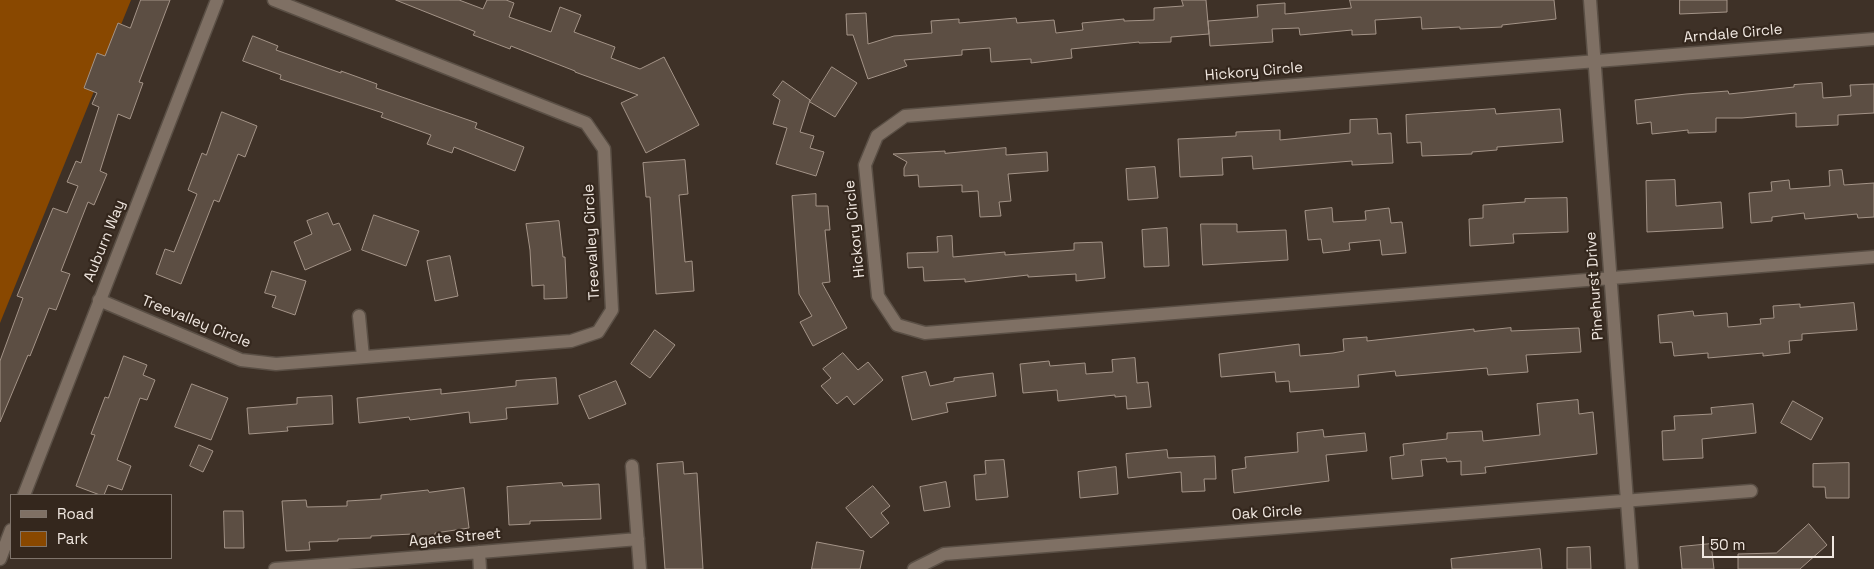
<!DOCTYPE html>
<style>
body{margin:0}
#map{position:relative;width:1874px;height:569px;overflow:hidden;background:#3e3127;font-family:"Space Grotesk",sans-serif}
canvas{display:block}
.legend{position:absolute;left:10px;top:494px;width:162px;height:65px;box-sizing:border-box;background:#34271d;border:1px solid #7f746b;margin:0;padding:6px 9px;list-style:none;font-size:15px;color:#f0e7e0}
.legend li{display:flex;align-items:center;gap:10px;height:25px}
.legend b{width:25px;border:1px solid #7f746b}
.scale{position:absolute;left:1702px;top:536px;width:132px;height:22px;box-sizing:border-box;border:2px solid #f0e7e0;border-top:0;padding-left:6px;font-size:15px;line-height:18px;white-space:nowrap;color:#f0e7e0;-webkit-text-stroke:4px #34271d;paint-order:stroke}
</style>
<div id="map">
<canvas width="1874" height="569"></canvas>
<ul class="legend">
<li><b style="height:6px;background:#7f7064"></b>Road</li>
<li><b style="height:14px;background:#894800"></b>Park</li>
</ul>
<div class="scale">50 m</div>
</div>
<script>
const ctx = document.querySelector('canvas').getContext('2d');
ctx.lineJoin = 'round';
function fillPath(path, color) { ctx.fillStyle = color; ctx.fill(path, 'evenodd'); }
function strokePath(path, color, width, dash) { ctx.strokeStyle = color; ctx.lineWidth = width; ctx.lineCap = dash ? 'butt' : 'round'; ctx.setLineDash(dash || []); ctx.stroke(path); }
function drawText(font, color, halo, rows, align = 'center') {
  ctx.font = font + ' "Space Grotesk",sans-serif'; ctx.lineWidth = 4.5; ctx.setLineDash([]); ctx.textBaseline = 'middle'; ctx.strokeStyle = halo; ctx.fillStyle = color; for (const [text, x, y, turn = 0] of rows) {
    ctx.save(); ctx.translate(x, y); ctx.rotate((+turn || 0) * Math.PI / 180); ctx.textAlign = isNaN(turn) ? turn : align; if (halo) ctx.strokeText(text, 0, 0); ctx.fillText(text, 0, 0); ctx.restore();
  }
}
fillPath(new Path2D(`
 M0,0h131l-131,323z`), '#894800');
const building = new Path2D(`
 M141,0h29l-31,82 4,1 -13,36 -12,-5 -18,57 7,3 -13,31 -6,-3 -27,69 9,3 -14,36 -7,-2 -19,48 -2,-1 -28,67v-61l23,-63 -6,-2 36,-88 14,5 11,-27 -11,-4 9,-21 5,2 18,-56 -7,-3 5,-11 -13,-5 13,-35 8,3 13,-33 12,5z
 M396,0h63l24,9 4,-9h19l8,3 -5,14 42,15 9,-25 21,8 -7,17 41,15 -4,11 29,11 24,-12 35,68 -53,28 -25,-50 17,-8 -63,-23v-1l-64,-25 -1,3 -37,-14 2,-3z
 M1182,0h24l3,34 -38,3v5l-32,1v-1l-68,7 1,9 -41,5v-4l-40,3 -1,-14 -28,2v5l-58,5 3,6 -39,13 -15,-44h-6l-1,-21 20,-1 2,31 26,-8 38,-3 -1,-12 28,-2v4l57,-5 1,5 37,-3 2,13 27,-3 -1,-7 42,-4v2l30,-1v-12l29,-2z
 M1350,0h204l2,19 -54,6v2l-42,2v-2l-38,2 -1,-12 -46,3 1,14 -24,1v-5l-52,5 -1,-7 -27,1 1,13 -63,4 -2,-25 50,-4 -1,-12 28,-2v11l66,-6z
 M1680,0h47v12l-47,2z
 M253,36l25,10 -2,4 65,23v-2l36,13 -1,4 101,35 -2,5 49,19 -9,24 -61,-24 -2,6 -25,-9 4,-9 -50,-18 2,-4 -103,-34 1,-4 -38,-14z
 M832,67l25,16 -22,34 -25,-15z
 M783,81l27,19 -10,32 14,4 -4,12 14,4 -8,24 -40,-12 11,-36 -14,-4 7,-24 -7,-5z
 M1822,83l1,15 28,-2 -1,-11 24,-1v29l-36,2v10l-42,2v-14l-54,5h-26v14l-28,1v-3l-36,4 -1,-12 -14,2 -2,-24 51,-6 42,-3 1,3 65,-7v-2z
 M1495,109l1,5 64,-5 3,33 -66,5v3l-25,2v2l-50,2 -1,-14 -14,1 -1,-28z
 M222,112l35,14 -12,31 -7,-3 -19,48 -5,-2 -33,84 -25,-10 9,-25 9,3 23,-58 -9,-4 14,-37 4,2z
 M1377,119l1,15 13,-1 2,30 -41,2v-4l-99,8 -1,-13 -30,2 1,17 -43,2 -2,-38 58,-3v-4l44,-2v10l70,-7v-13z
 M1006,148v7l41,-3 1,19 -40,3 3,27 -12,1 2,14 -21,1 -2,-26 -16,1v-7l-43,2 -1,-12 -14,1v-8l3,-6 -14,-8 52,-3v2z
 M685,160l3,34 -9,1 6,67 7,-1 2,30 -38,3 -6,-97h-4l-3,-34z
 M1155,167l3,31 -30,2 -2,-31z
 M1842,170l2,15 30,-2v34l-16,1 -1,-4 -52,5 -1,-6 -32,4v4l-21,2 -2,-30 23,-2 -1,-9 18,-2 1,9 40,-3 -1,-15z
 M1675,180l1,26 45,-4 2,26 -76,4 -1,-51z
 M816,194v12h12l2,24h-5l5,52 -8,1 25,45 -34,18 -13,-24 12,-6 -13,-22 -7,-98z
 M1567,198l1,34 -55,2 1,9 -44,3 -1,-27 14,-1v-13l42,-3v-3z
 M1332,208l1,14 33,-2 -1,-9 24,-3 2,15 11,-1 4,31 -24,2 -2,-15 -31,3 1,7 -27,3 -2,-14 -13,1 -3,-29z
 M328,213l5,12 6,-2 12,27 -46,20 -11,-28 18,-8 -5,-13z
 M374,215l45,16 -13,35 -44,-16z
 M559,221l4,36h2l2,41 -23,1v-14l-12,1 -2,-36 -4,-26z
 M1201,224h36v8l49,-2 2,30 -85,5z
 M1167,228l2,38 -25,1 -2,-37z
 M952,236l1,21 52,-5v3l69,-5v-7l28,-1 3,36 -29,3v-7l-48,3v-2l-63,7v-3l-41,2 -1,-14 -15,1 -1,-15 31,-1 -1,-15z
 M450,256l8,40 -23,5 -8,-40z
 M272,271l34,10 -11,34 -23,-8 4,-11 -11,-3z
 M1854,303l3,27 -55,4v6l-13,1 1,12 -27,3v-3l-55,5v-5l-34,3 -2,-14 -12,1 -2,-28 35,-4 1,5 33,-3 1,14 33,-3 -1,-5 14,-1 -1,-12 27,-2v3z
 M1511,328v3l68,-3 2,24 -55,3 2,17 -40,3 -1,-7 -91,8 -1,-5 -37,4 1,12 -69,5 -1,-11 -13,1 -1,-10 -54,5 -2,-23 80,-10 1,12 33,-3 11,-2 -1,-12 24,-2v4l107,-12v2z
 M655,330l20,15 -25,33 -19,-14z
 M843,353l15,17 10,-8 15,18 -29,25 -7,-9 -10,8 -16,-18 10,-8 -8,-9z
 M124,356l23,9 -4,10 12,5 -8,20 -7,-2 -23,62 14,6 -9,24 -14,-5 -4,10h-4l-24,-9 19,-51 -4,-1 14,-37 3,1z
 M1135,358l2,25 11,-1 3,25 -24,2 -1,-13 -11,1v-2l-57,6 -1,-11 -34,3 -3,-29 29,-3 1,5 35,-3 1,11 27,-2 -1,-12z
 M926,372l4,14 24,-5v-3l39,-5 3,23 -50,7 2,9 -36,8 -10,-43z
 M556,378l2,26 -52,4 1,11 -37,4 -1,-11 -59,8 -1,-3 -50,6 -2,-25 84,-9v5l75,-8v-5z
 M616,381l10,23 -37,15 -10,-23z
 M192,384l36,14 -17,42 -36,-13z
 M332,396l1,28 -46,3 1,4 -39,3 -2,-26 50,-4v-6z
 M1578,400l1,14 14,-2 4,42 -112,13 1,6 -25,2v-14l-14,1 -1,-4 -25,2 2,16 -31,3 -2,-22 14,-2 -1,-11 44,-5v-6l35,-2 1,10 57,-6 -3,-31z
 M1793,401l30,17 -12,22 -30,-17z
 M1753,404l3,29 -54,6 1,19 -40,2 -1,-29 13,-1 -1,-14 38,-2 -1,-6z
 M1323,430l1,7 41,-4 2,18 -41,4 3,26 -95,12 -2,-23 14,-2 -1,-11 53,-5 -1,-19z
 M199,445l14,6 -10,21 -13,-6z
 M1167,450l1,8 47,-2 1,23h-12l1,12 -23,1 -1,-20 -53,6 -2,-24z
 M1004,460l4,37 -32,3 -2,-25 12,-1 -1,-13z
 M683,462l1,12 13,-1 6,96h-38l-8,-105z
 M1849,463v35h-23l-1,-11h-12v-23z
 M1116,467l2,27 -38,4 -2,-26z
 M946,482l4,25 -26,4 -4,-24z
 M562,483l1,3 36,-2 2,35 -71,2v3l-21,1 -2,-38z
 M873,486l17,20 -9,7 8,10 -18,15 -25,-30z
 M464,488l5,40 -34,5v3l-21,3 -1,-5 -42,2v2l-33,1v2l-29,1 1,8 -24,1 -4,-50 24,-1 1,7 40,-1v-5l34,-2v-4l47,-5 1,2z
 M224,511h19l1,37h-19z
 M1809,524l18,21 -27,24h-62v-15l38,-1z
 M817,542l47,9 -4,18h-48z
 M1711,544l3,25h-32l-2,-22z
 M1590,547l1,22h-24v-21z
 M1540,549l2,20h-90l-1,-10z`);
fillPath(building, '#5c4e43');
strokePath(building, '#a49488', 1);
const minor = new Path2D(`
 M1590,0l42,569
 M1874,39l-969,77 -28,20 -12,29 13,131 19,29 28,8 949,-76
 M99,300l142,60 35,4 295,-23 27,-9 14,-22 -8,-161 -18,-26 -312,-123
 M359,316l4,41
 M632,466l8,103
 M24,495l193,-495
 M479,552l1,17
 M0,559l11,-29
 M275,569l363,-30
 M914,569l30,-15 807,-63`);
strokePath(minor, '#5a4f45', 15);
strokePath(minor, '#7f7064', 12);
drawText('15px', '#f0e7e0', '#34271d', [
 ["Arndale Circle",1733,34,-5],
 ["Hickory Circle",1254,72,-5],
 ["Hickory Circle",855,229,-96],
 ["Auburn Way",105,241,-68],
 ["Treevalley Circle",592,242,-93],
 ["Pinehurst Drive",1595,286,-94],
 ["Treevalley Circle",196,322,22],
 ["Oak Circle",1267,513,-4],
 ["Agate Street",455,538,-5]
]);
</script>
